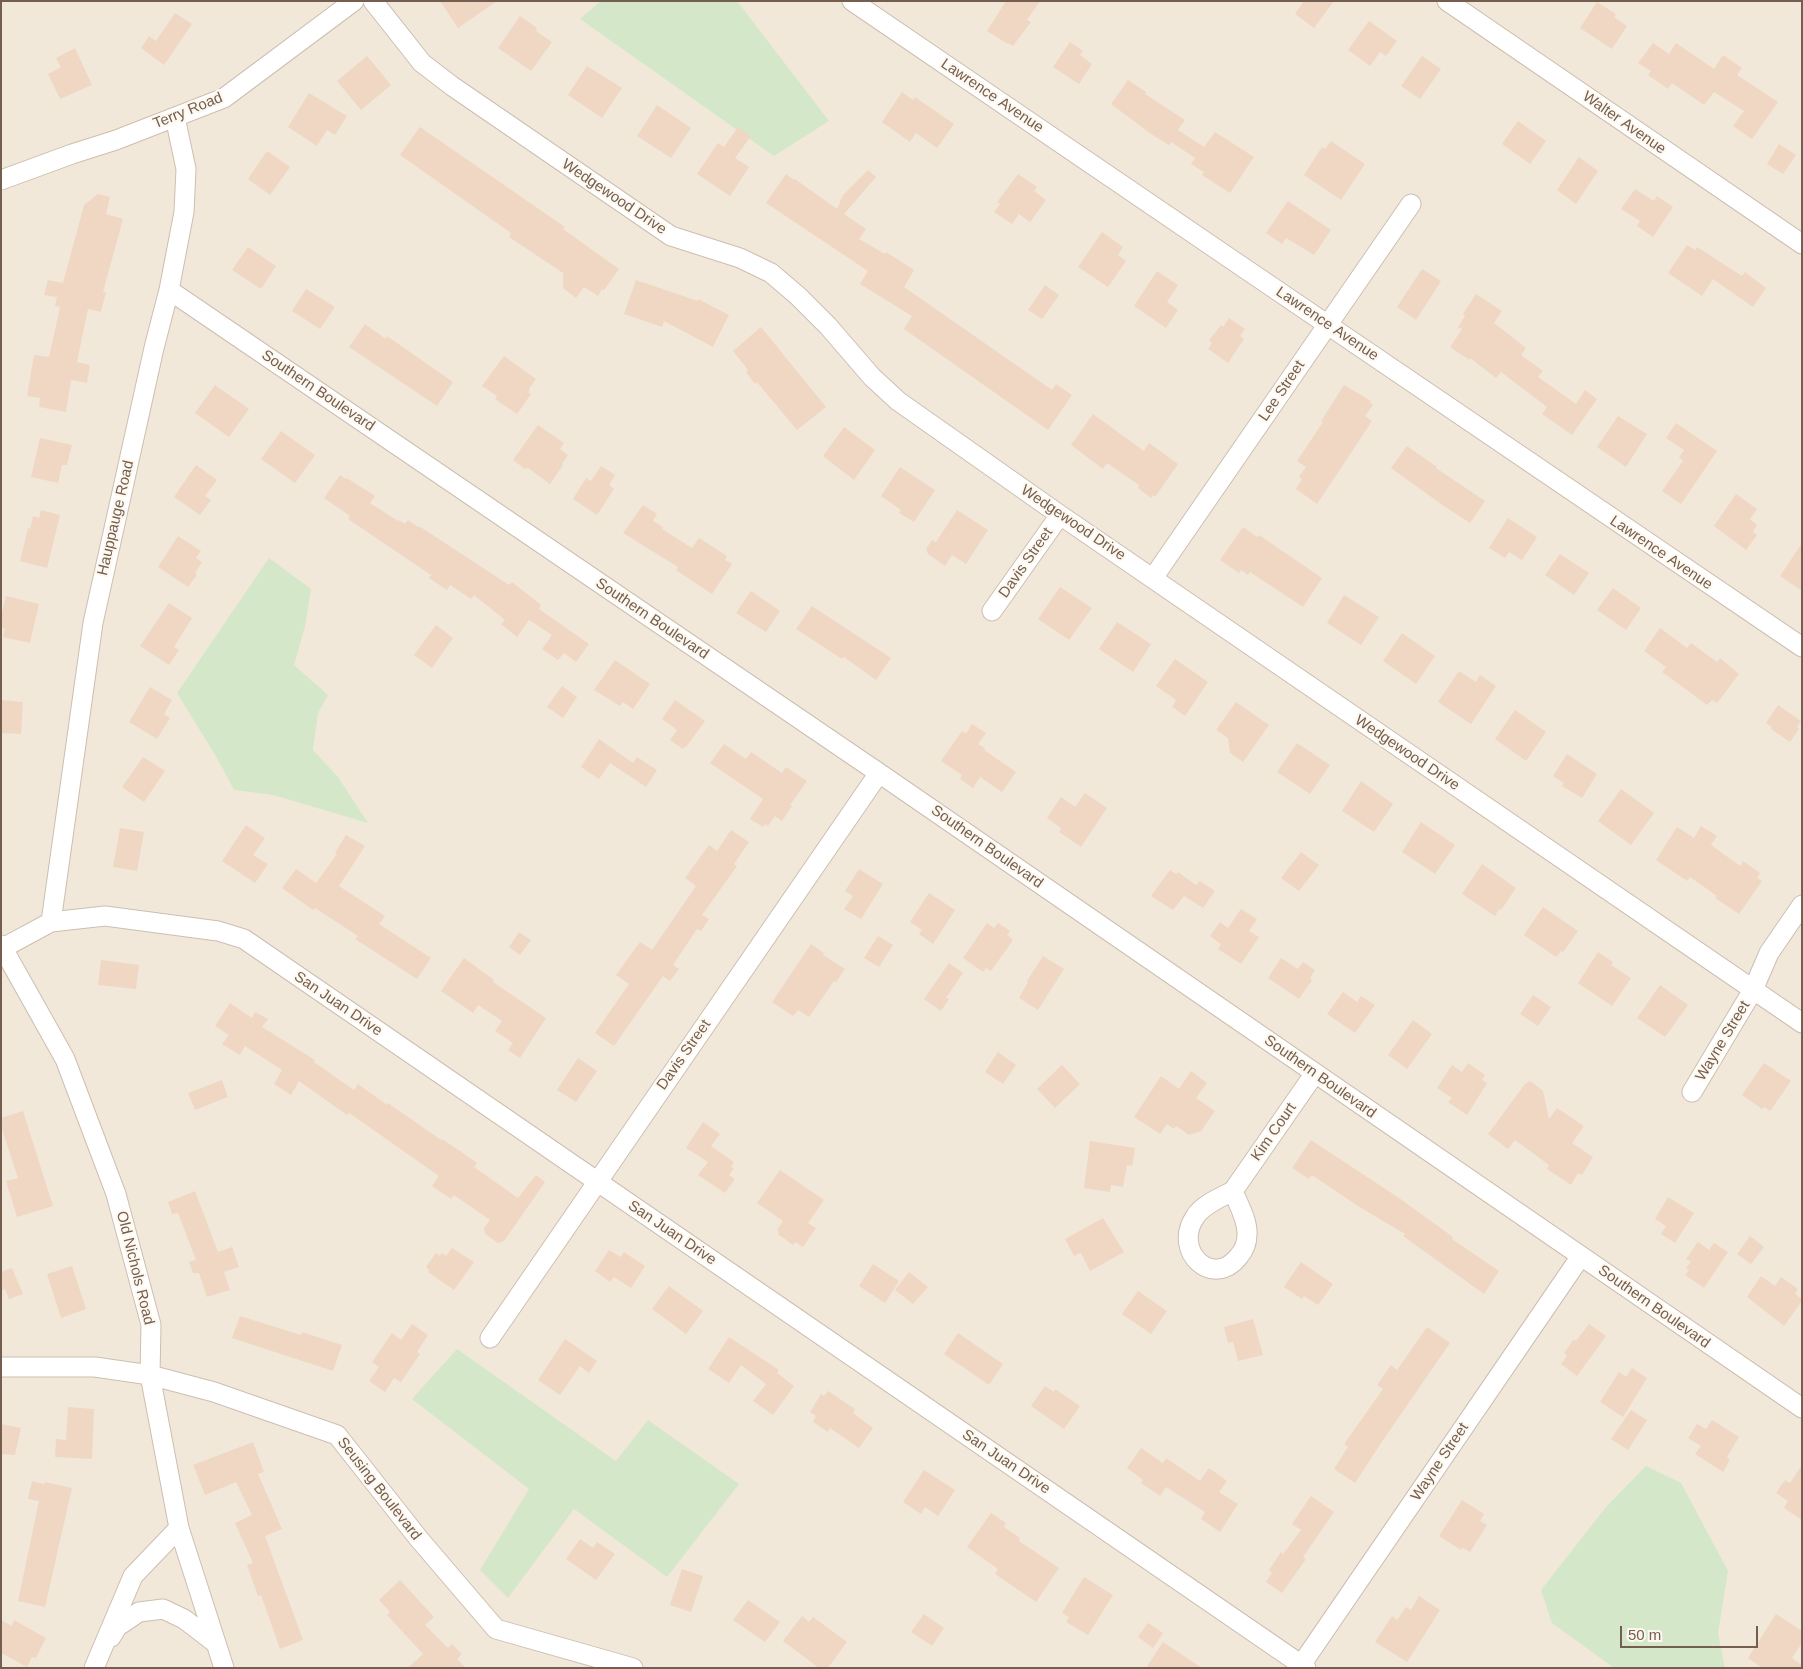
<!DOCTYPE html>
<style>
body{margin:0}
#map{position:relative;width:1803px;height:1669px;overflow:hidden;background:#fbf5ea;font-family:Helvetica,sans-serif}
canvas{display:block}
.frame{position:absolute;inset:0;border:2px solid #745e4f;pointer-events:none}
.scale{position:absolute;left:1620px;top:1626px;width:138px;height:22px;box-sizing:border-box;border:2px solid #745e4f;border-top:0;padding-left:6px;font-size:15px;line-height:18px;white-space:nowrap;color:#745e4f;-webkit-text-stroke:4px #fef9f0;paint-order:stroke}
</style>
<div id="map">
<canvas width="1803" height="1669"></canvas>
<div class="frame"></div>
<div class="scale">50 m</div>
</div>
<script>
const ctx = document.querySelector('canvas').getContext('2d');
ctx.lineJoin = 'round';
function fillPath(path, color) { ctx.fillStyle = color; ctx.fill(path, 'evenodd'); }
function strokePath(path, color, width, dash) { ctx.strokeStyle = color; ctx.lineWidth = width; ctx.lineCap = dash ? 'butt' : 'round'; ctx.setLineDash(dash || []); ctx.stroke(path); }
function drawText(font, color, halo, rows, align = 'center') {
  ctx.font = font + ' Helvetica,sans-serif'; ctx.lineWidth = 4.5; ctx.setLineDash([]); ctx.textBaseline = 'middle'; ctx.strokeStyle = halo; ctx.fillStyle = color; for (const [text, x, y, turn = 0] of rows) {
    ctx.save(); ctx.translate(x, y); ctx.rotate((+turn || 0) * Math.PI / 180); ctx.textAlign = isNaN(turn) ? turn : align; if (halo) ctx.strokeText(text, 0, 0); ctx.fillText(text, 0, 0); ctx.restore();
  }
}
fillPath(new Path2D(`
 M1,1h1801v1667h-1801z`), '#f2e8d9');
fillPath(new Path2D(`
 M601,1h136l92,120 -55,35 -194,-137z
 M269,558l42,31 -6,38 -11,38 34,30 -10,18 -5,37 25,27 30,46 -95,-28 -39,-5 -17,-32 -40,-65z
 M457,1349l159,112 32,-41 91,64 -72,93 -93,-68 -66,89 -28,-28 49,-81 -117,-90z
 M1646,1466l35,17 47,88 -10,62 7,35h-111l-62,-45 -11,-33 65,-83z`), '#d4e8c9');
fillPath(new Path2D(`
 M440,1h57l-39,27z
 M1006,1h34l-13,19 4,2 -18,24 -5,-3v1l-21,-13z
 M1304,1h30l-20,27 -19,-14z
 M1597,2l19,12 -2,3 13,9 -15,23 -32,-21z
 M175,13l17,11 -28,41 -23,-17 8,-12 7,5z
 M520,16l17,12 -1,3 16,11 -21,29 -33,-23z
 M1369,21l28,20 -11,15 -6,-4 -10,14 -22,-16z
 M1070,42l13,9 -3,4 12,9 -13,20 -26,-17z
 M1653,43l16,11 7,-11 38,26 9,-14 19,13 -5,7 41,27 -26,37 -19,-13 11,-15 -30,-19 -10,13 -32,-22 -4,6 -20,-14 3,-4 -13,-8z
 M75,48l17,37 -32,14 -12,-25 13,-7 -5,-9z
 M367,56l24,29 -30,25 -24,-29z
 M1422,56l19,13 -21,30 -19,-13z
 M587,66l35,22 -20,30 -34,-23z
 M1128,80l18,12 -1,2 40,26 -7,10 26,17 11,-15 39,25 -24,36 -28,-18 2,-3 -13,-8 4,-6 -24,-16 -2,3 -18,-11 -40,-30z
 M902,92l11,8 2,-3 39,27 -17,24 -21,-15 -6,9 -28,-20z
 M309,93l38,23 -12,19 -8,-5 -10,16 -29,-19z
 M657,105l34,23 -20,30 -34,-22z
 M1518,121l28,20 -16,23 -28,-20z
 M420,127l145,100 -2,2 56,40 -15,21 -2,-1 -4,7 -14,-9 -8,11 -13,-10v-15l-54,-36 2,-4 -111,-78z
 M738,127l13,9 -16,22 14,9 -19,29 -33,-22 21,-31 6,4z
 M1331,141l34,23 -24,36 -37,-25 18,-28 3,2z
 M1779,144l17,11 -13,19 -16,-10z
 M267,151l23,16 -20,28 -22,-16z
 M1579,157l19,14 -22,33 -19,-14z
 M868,170l8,7 -32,37 22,15 -7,10 26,15 1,-2 28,18 -10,17 148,103 4,-6 16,11 -24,35 -144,-101 8,-13 -52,-32 8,-13 -102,-68 20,-29 8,6 1,-1 42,30 6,-14z
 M1018,174l19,13 -3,4 12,9 -16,22 -11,-8 -7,10 -18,-12 6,-8 -3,-2z
 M1635,189l19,12 3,-5 16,11 -20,30 -16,-11 3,-5 -19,-12z
 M98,194l12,3 -4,17 17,5 -20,73h3l-5,20 -13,-3 -11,53 13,3 -3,18 -16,-3 -5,32 -27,-5 1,-9 -13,-2 7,-41 15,2 11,-50 -5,-1 2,-9 -13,-2 4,-15 15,3 21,-78z
 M1288,201l43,29 -17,25 -28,-17 -4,6 -16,-11z
 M1102,232l21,15 -5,8 8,6 -18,26 -30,-20z
 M1687,245l8,5 2,-3 45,29 3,-4 21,16 -13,19 -40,-28 -11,17 -34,-23z
 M248,247l28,19 -15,23 -29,-19z
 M1422,269l19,12 -25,39 -19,-13z
 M1157,271l21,14 -11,17 11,8 -12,18 -32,-22z
 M636,280l62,21v-2l31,16 -16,32 -49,-26 -2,6 -38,-13z
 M1045,285l14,10 -17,24 -14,-9z
 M306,289l29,18 -15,22 -28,-18z
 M1476,294l26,17 -8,12 32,25 -5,7 22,16 -5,6 38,27 9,-14 12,9 -25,36 -30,-21 5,-7 -46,-35 -5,6 -26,-20 -1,2 -19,-13 12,-18 -4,-2 7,-11 -2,-2z
 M1229,318l16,11 -5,7 4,3 -16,24 -20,-14 4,-6 -3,-3 12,-15 2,2z
 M365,324l21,15 1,-3 66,46 -16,24 -88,-59z
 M761,327l65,80 -29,23 -40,-48 -2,2 -9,-12 2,-2 -15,-19z
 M504,356l32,23 -7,10 1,1 -2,2 3,2 -14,20 -22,-15 2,-3 -15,-10z
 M215,385l34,24 -20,28 -34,-24z
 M1344,385l27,16 -1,2 3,2 -8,11 7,5 -55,83 -21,-15 6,-10 -3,-2 7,-10 -9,-6 26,-39 -2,-1z
 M1093,414l51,37 5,-8 29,21 -23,33 -2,-2 -2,3 -13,-10 1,-3 -32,-22 -4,6 -32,-24z
 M1618,416l29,18 -21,33 -29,-20z
 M1676,423l41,28 -36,53 -19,-13 21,-30 -4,-4 5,-7 -18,-12z
 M538,425l26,18 -4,6 8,6 -6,9 1,1 -13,19 -22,-16 -3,1 -12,-9z
 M844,427l31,23 -21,30 -31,-24z
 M281,431l34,24 -20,28 -34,-24z
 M40,438l32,7 -5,20h-5l-4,18 -27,-6z
 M1407,446l30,21 -1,1 49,33 -15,22 -29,-19 -50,-36z
 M196,465l21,15 -12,16 6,4 -11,15 -26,-18z
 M601,466l14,9 -6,10 5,4 -17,26 -24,-16 13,-21 5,3z
 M900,467l35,23 -21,32 -15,-9 2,-3 -20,-14z
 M340,475l6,4 1,-1 28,18 -5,7 28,18 1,-1 6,4 3,-4 10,7 1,-1 90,59 3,-3 29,23 -2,4 50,35 -13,18 -12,-9 -6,7 -16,-11 10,-14 -23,-15 -12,17 -16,-13 4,-4 -31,-25 -3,4 -21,-14 -3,5 -18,-12 2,-3 -83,-56 2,-3 -26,-18z
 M1736,494l21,15 -7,10 7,6 -4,7 4,3 -11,15 -32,-24z
 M643,505l14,9 -4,7 10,6 -1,2 30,19 7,-10 28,18 -2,4 7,4 -20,30 -36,-24 2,-3 -55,-34z
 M41,510l19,5 -13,53 -27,-7 8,-33 2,1 3,-13 6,2z
 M957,510l31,20 -22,34 -14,-9 -7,11 -17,-12 -2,-5 6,-9 4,2z
 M1508,518l29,19 -15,23 -13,-8 -4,6 -16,-10z
 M1243,527l14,10 2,-2 63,43 -19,29 -53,-35 -2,3 -7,-5 -2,3 -19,-13z
 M178,536l23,15 -5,7 6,4 -7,11 2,2 -9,12 -30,-20z
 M1802,543v48l-22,-15z
 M1560,554l29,19 -15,22 -29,-20z
 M1060,587l32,21 -23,32 -31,-21z
 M1613,588l28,20 -15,22 -29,-20z
 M751,591l29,20 -14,21 -30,-19z
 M1344,595l35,22 -18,28 -34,-22z
 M6,596l33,8 -9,39 -27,-6 2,-8 -4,-1v-12z
 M169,603l23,15 -18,29 5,3 -10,15 -29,-19z
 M812,606l79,52 -15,22 -32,-23 -2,2 -46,-30z
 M1117,622l34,22 -18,28 -34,-23z
 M436,625l17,13 -21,30 -18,-13z
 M1660,628l27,20 4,-5 26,19 3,-4 19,16 -22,29 -5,-3 -5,5 -31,-23 -14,-10 4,-5 -22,-16z
 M1402,633l33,23 -19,28 -33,-23z
 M1175,659l33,23 -23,34 -13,-9 4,-7 -20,-14z
 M615,660l35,24 -17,25 -10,-7 -3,4 -26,-16z
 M1459,671l17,11 4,-7 16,11 -25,38 -33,-22z
 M562,686l15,11 -14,21 -16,-11z
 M150,687l22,13 -8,14 6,4 -13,21 -28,-17z
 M1,700l22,2 -2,32 -20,-1z
 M675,700l30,21 -19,26 -1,-1 -2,3 -13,-9 7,-10 -15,-11z
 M1236,702l33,23 -26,37 -13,-9 -2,-15 -12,-8z
 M1778,705l23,16 -4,6 2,2 -9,13 -19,-13 1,-2 -6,-4z
 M1515,710l31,22 -20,29 -31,-22z
 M972,724l14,9 -8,11 7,4 -1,2 32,22 -14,20 -22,-15 -7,11 -13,-9 2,-4 -21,-14 21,-30 4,3z
 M599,739l34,24 4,-6 20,13 -11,17 -36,-24 -11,16 -18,-12z
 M1297,743l33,22 -20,29 -33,-22z
 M724,744l22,15 5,-7 31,21 4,-6 21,14 -17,24 2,1 -10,15 -7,-5 -7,10 -3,-2 -2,3 -13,-8 13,-20 -53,-36z
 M1567,754l30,20 -15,24 -20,-12 2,-3 -11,-7z
 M143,757l22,14 -21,31 -22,-15z
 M1361,781l32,23 -19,28 -32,-21z
 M1621,789l33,24 -23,32 -33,-24z
 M1085,793l22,15 -26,39 -22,-15 2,-4 -14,-10 14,-21 14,10z
 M1421,822l34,23 -20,29 -33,-22z
 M246,825l19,13 -12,17 15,9 -13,19 -33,-22z
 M1701,826l16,10 -6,9 29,21 3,-5 17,12 -3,5 5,3 -23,33 -24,-16 2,-2 -27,-19 -3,4 -31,-21 21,-33 17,11z
 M120,828l24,4 -7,39 -24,-4z
 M731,830l18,12 -15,22 3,2 -35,49 7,4 -8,12 -4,-2 -24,36 6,4 -9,12 -7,-5 -49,70 -19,-13 34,-49 -13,-9 24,-33 12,8 44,-64 -11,-8 24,-33 8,6z
 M346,835l19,11 -26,40 46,30 -6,8 52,34 -14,21 -62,-40 3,-3 -43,-28 -2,2 -31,-22 14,-19 20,14 21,-29 -2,-1z
 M1301,852l18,13 -20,26 -18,-13z
 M1482,864l34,24 -15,22 -2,-1 -4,7 -33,-22z
 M859,869l24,15 -22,35 -17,-10 9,-13 -8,-5z
 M1170,870l6,4 2,-2 18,13 4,-4 15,10 -12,17 -19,-12 -11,14 -22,-14z
 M929,893l26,17 -22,34 -14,-10 3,-4 -12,-8z
 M1543,907l35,24 -15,21 -2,-1 -5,6 -32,-22z
 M1241,909l16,10 -8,12 10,6 -18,27 -23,-15 3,-5 -11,-8 10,-14 8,6z
 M987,923l7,5 4,-5 12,8 -3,4 6,5 -22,31 -5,-3 -3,4 -20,-14z
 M519,932l12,8 -11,15 -11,-8z
 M878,936l15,9 -14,22 -15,-9z
 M811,944l13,9 -1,2 22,14 -9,13 -2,-1 -25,36 -11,-7 -5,6 -21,-14z
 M1598,952l15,10 -2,3 20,13 -19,28 -34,-23z
 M1043,956l21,13 -26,41 -19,-12 9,-16 -1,-1z
 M464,958l30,22 -1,2 53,36 -26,40 -12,-8 5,-7 -18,-12 7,-10 -24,-16 -5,8 -32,-22z
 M1281,958l17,11 5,-7 12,8 -5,8 2,2 -13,19 -31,-21z
 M101,960l38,5 -3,24 -38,-4z
 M949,963l14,10 -17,25 3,1 -8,12 -17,-12z
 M1660,985l28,20 -23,32 -28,-19z
 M1343,992l14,10 4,-6 14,9 -20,28 -28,-19z
 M1533,995l18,12 -13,19 -18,-12z
 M230,1003l22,15 3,-6 13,7 -6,8 53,33 -1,2 40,28 4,-6 29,21 1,-2 53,37 1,-1 21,14 14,10 -3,4 44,31 18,-23 9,7 -41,59 -6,2 -13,-9 -1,-6 6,-8 -36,-25 -3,4 -19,-13 7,-10 -67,-47 -23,-16 -2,2 -48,-34 -8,14 -17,-11 8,-14 -37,-24 -5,9 -18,-11 7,-9 -14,-9z
 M1413,1020l19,14 -25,35 -19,-14z
 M998,1052l18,13 -13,19 -18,-12z
 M578,1058l19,13 -21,31 -19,-12z
 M1468,1063l17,12 -3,5 5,3 -20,32 -19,-13 4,-4 -15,-10 15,-23 10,7z
 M1764,1063l27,18 -21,30 -6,-4 -2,2 -20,-14z
 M1062,1065l18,19 -25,24 -18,-19z
 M1191,1071l16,12 -11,15 19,13 -14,20 -12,4 -13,-9 -2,3 -7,-5 -7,10 -26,-17 27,-41 18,13z
 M222,1080l6,17 -33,13 -7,-17z
 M1530,1081l13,10 6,28 8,-11 27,18 -12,17 21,14 -11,18 -4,-2 -7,12 -24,-16 2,-4 -34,-25 -7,9 -20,-15 37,-50z
 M23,1111l30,95 -36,11 -11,-36 12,-3 -17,-52v-8z
 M703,1122l17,12 -9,12 23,16 -3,5 3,1 -5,7 6,4 -10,14 -27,-18 10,-13 -22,-14z
 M1311,1140l88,58 54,39 -1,2 47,32 -15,23 -81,-58 2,-2 -47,-28 -46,-31 -3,4 -17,-11z
 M1090,1141l45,7 -3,18 -5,-1 -4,22 -12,-2 -1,7 -26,-4z
 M780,1170l44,30 -16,23 8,5 -13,19 -8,-5 -2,3 -15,-11 1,-2 -2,-2 6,-9 -26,-18z
 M195,1191l23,61 14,-5 7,20 -15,5 6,18 -23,7 -8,-24h-6l-4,-11 7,-2 -18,-47 -6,1 -4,-12z
 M1668,1197l26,16 -19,30 -14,-9 5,-8 -11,-7z
 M1103,1218l21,34 -34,19 -9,-18 -7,3 -9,-17z
 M1750,1236l14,11 -13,17 -14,-10z
 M1698,1242l11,8 5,-7 14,9 -24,36 -19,-13 4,-5 -3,-2 5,-6 -5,-3z
 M452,1248l22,14 -20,28 -26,-18 1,-2 -3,-3 10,-14 4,3 2,-3 4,3z
 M609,1250l12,7 3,-5 21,14 -14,22 -17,-11 -4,5 -15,-11z
 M1301,1262l32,22 -15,21 -14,-9 -2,3 -18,-12z
 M873,1264l26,17 -14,22 -26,-17z
 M72,1266l14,43 -25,9 -14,-44z
 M12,1268l11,26 -14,5 -4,-10 -4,2v-19z
 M909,1272l19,15 -15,17 -18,-14z
 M1761,1276l14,10 6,-9 17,12 -3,5 7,5v2l-18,25 -37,-29z
 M669,1286l34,25 -17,23 -34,-25z
 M1138,1291l29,20 -16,23 -29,-20z
 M240,1316l61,19 1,-3 40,13 -9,26 -101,-33z
 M1253,1319l10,36 -25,6 -5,-19 -5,1 -4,-16z
 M412,1324l16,11 -11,17 3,2 -19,28 -7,-4 -9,14 -16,-11 10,-14 -7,-5 20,-29 9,7z
 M1589,1324l17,12 -29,40 -16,-12 6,-8 -3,-3 10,-14 2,2z
 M1427,1327l23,16 -69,100 -26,40 -21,-14 14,-22 -4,-3 39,-55 -6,-4 14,-20 6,5z
 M958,1333l45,31 -14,21 -45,-31z
 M729,1337l50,33 -2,3 17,13 -21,29 -20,-14 13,-17 -25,-19 -12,18 -21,-14z
 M565,1339l32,22 -8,12 -9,-7 -20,29 -22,-15z
 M1632,1368l15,10 -24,39 -23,-15 19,-30 7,5z
 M1045,1386l9,6 1,-3 25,17 -16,23 -33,-23z
 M828,1391l27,18 -2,4 20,15 -14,20 -29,-20 -2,4 -15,-10 3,-6 -6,-4 11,-18 3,2z
 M68,1407l26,2 -2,50 -37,-2 1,-18 10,1z
 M1631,1410l16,10 -19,30 -17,-11z
 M1712,1420l27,17 -12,20 3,3 -7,12 -28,-18 6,-8 -13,-8 9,-14 9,5z
 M1,1424l20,4 -6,27 -14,-1z
 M253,1442l11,30 -6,2 24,55 -17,7 38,104 -23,9 -19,-54 -3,1 -11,-31 6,-2 -18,-40 17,-8 -16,-33 -31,13 -12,-30z
 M1141,1448l22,15 3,-5 34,23 9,-13 18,13 -8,11 19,12 -18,28 -19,-13 4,-7 -39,-25 -6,9 -19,-13 2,-3 -16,-12z
 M1802,1465v55l-18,-12 4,-7 -12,-8 9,-13 5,3z
 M924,1470l31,20 -17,26 -13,-9 -4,7 -18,-12z
 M32,1481l12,3 1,-2 27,6 -27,119 -27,-6 21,-100 -11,-2z
 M1311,1496l23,16 -31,45 3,2 -24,34 -16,-11 6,-9 -3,-3 12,-18 2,2 18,-24 -9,-6z
 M1462,1500l22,14 -4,7 7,4 -17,27 -7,-4 -2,2 -22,-14z
 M991,1513l15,10 -2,4 16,11 -1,3 40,27 -23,34 -41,-28 3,-5 -31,-22z
 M580,1539l13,9 4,-6 18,12 -19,26 -30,-21z
 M682,1569l21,7 -12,36 -21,-7z
 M1084,1577l29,18 -25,40 -22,-13 3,-5 -7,-4z
 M400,1580l34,37 -9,8 23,23 4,-4 10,10 -5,5 9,9h-58l15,-14 -36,-39 3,-3 -11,-12z
 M1419,1596l21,14 -33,52 -32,-20 17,-26 5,4 9,-13 5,3z
 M748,1600l32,22 -15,20 -32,-22z
 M924,1614l20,14 -12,18 -21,-14z
 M1776,1614l26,17v12l-10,15 10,7v3h-40l-14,-10z
 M802,1616l7,6 4,-5 34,25 -19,26h-9l-36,-27z
 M1,1620l11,6 2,-6 32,18 -10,20 -4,-1 -5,10 -26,-14z
 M1148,1623l15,10 -10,15 -15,-11z
 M1163,1642l39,26h-56z`), '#efd7c4');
const minor = new Path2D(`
 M373,1l49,62 30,23 219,150 69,22 31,15 27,23 30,30 44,51 26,24 162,114 742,508
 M852,1c317,215 632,432 950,646
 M1447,1l355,243
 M1,180l71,-26 44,-14 108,-42 130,-97
 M169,290l710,483 923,635
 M1153,578l258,-374
 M992,611l68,-96
 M51,922l42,-299 61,-275 15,-58 15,-78 2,-43 -11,-52
 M1,945l64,114 51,135 35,131 -1,50 29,153 45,140
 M3,948l48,-26 54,-6 113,15 26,8 1062,729
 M1692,1092l61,-102 16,-37 33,-48
 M1233,1191c-12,6 -31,14 -38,26 -23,34 18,73 44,39 6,-7 8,-13 8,-21 1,-15 -9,-31 -14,-44l82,-118
 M490,1338l389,-565
 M1,1367h94l55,8 64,17 123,43 82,104 77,90 137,39
 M111,1637l6,-10 22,-15 24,-3 21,10 30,23
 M94,1668l39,-92 46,-48
 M1299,1668l282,-412`);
strokePath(minor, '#cdbeb0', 21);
strokePath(minor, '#fff', 19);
drawText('15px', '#745e4f', '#fef9f0', [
 ["Lawrence Avenue",992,96,34],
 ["Terry Road",188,111,-22],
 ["Walter Avenue",1624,123,35],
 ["Wedgewood Drive",614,197,34],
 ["Lawrence Avenue",1327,324,34],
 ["Southern Boulevard",318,391,34],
 ["Lee Street",1282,391,-56],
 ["Hauppauge Road",116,518,-77],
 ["Wedgewood Drive",1073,523,34],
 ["Lawrence Avenue",1661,553,34],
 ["Davis Street",1026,563,-55],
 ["Southern Boulevard",652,619,34],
 ["Wedgewood Drive",1407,753,34],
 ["Southern Boulevard",987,847,35],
 ["San Juan Drive",338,1004,34],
 ["Wayne Street",1723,1041,-59],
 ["Davis Street",684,1055,-55],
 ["Southern Boulevard",1320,1077,35],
 ["Kim Court",1274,1132,-55],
 ["San Juan Drive",672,1233,34],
 ["Old Nichols Road",135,1268,76],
 ["Southern Boulevard",1654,1307,35],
 ["San Juan Drive",1006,1462,34],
 ["Wayne Street",1440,1462,-56],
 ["Seusing Boulevard",379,1489,52]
]);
</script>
